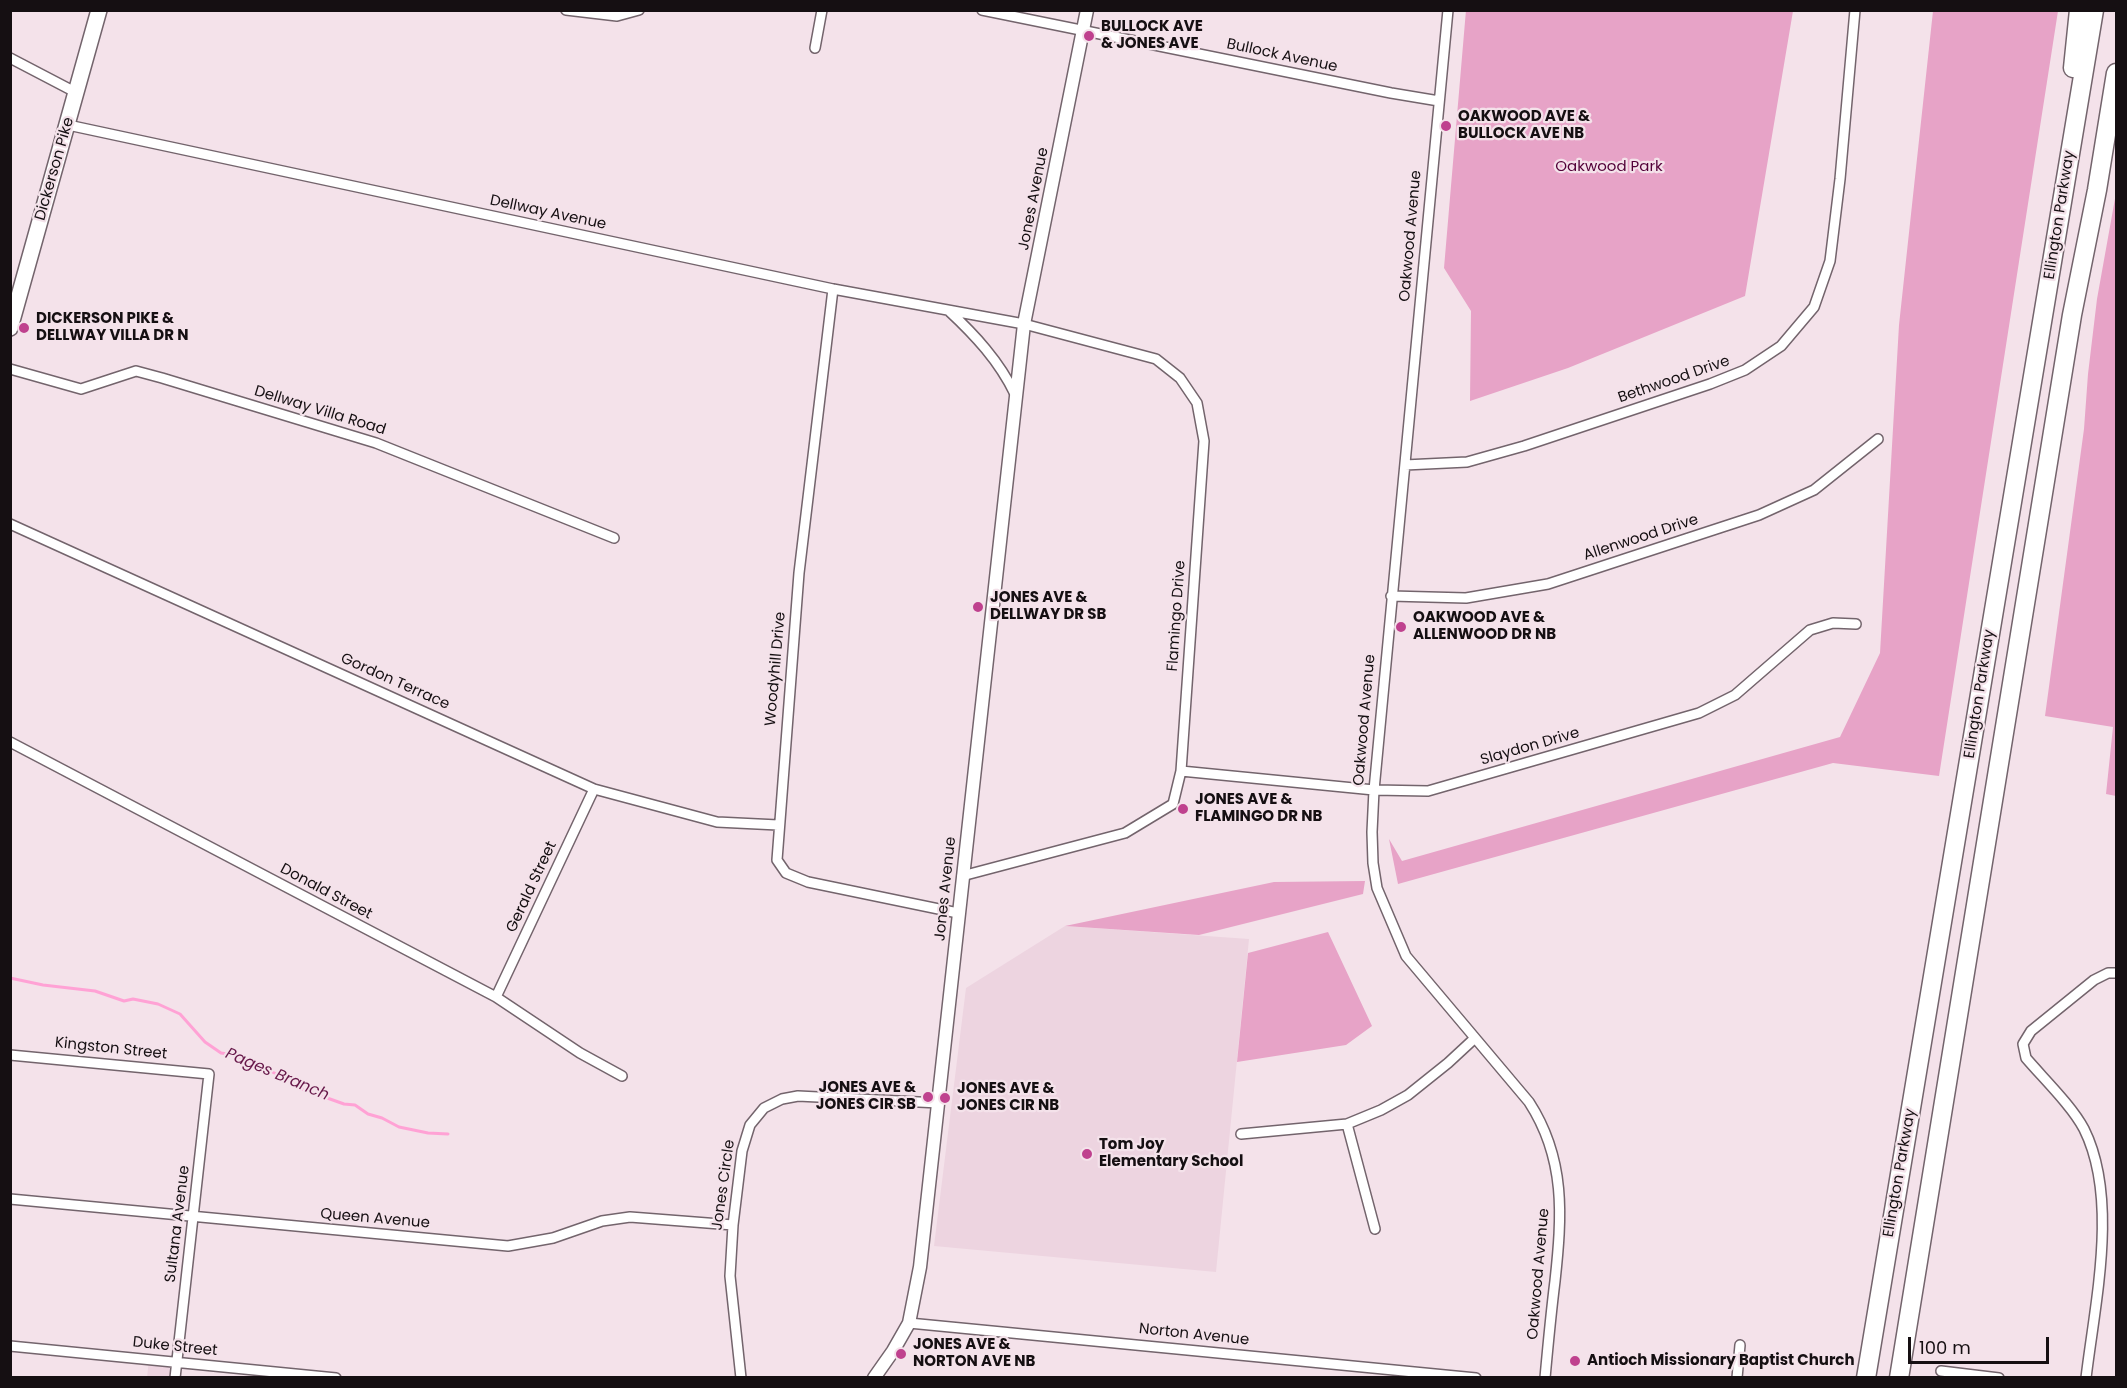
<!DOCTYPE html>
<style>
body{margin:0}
#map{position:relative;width:2127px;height:1388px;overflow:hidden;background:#f4e2ea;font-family:Poppins,sans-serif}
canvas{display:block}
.frame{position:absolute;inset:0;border:12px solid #150f12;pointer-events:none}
.scale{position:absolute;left:1908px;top:1337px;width:141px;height:27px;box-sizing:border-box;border:3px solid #150f12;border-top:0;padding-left:8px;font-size:18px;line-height:21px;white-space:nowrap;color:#150f12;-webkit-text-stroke:4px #f4e2ea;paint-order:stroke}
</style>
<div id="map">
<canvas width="2127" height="1388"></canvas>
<div class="frame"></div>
<div class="scale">100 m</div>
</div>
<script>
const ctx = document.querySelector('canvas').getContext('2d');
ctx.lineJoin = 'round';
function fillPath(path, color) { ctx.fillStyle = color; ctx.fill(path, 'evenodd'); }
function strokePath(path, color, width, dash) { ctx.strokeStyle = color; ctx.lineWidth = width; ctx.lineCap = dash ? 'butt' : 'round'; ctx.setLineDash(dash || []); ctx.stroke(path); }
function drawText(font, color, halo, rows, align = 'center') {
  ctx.font = font + ' Poppins,sans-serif'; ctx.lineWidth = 4.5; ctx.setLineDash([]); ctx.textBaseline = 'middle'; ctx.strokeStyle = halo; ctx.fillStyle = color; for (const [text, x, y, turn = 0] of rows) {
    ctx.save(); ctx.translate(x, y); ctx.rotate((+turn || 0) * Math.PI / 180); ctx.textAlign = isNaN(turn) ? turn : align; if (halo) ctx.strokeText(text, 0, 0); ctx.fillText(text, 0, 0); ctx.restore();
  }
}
fillPath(new Path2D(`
 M1065,926l184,13 -33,333 -282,-26 32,-258z
 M149,1359l27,3 -1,15 -28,1z`), '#edd4e0');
fillPath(new Path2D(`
 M1466,10l327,1 -48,285 -177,72 -98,33 1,-90 -27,-43z
 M1933,11h125l-119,765 -106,-13 -435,121 -9,-45 13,22 438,-124 40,-84 19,-328z
 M2116,193v603l-10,-2 7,-67 -68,-11 39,-287 4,-55 9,-75z
 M1365,881l-2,13 -164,41 -134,-9 209,-44z
 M1328,932l44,94 -26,19 -109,17 11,-109z`), '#e7a3c7');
strokePath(new Path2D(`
 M10,978l33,7 52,6 29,10 9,-2 25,5 22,10 25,28 16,11 14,2 46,21 21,13 42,15 11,1 13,9 14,4 17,9 29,6 20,1`), '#ffa2d5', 3);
const minor = new Path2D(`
 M566,10l51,6 22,-6
 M982,10l409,83 48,8
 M1448,10l-74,780 -2,42 1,31 4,25 29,68 123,146c37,57 33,114 26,179 -4,32 -7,64 -10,97
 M815,48l7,-38
 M10,58l67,35
 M68,125l765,164 191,35 132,35 24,19 17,25 7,38 -23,330 -8,33 -48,29 -163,43
 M833,289l-34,284 -22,287 9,13 22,9 150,31
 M948,310c27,25 51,51 67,84
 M10,369l71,20 55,-18 26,7 214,65 238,95
 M1405,465l62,-3 57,-16 186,-62 35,-14 36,-24 33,-39 16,-46 10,-82 15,-169
 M10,524l584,265 123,33 61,3
 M1391,596l75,2 82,-14 211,-69 55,-25 64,-51
 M10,742l486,255 84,56 42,23
 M1181,771l193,19 54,1 271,-78 36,-18 75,-65 23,-7 23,1
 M496,997l98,-208
 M10,1055l199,19 -34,304
 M1347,1124l28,105
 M1241,1134l106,-10 34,-14 27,-15 40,-32 27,-25
 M10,1199l498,47 45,-8 49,-17 28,-4 103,8
 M909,1323l567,55
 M10,1346l326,32
 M1941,1371l58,7
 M741,1378l-11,-102 3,-51 9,-74 8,-26 14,-17 18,-9 16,-3 141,7
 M1737,1378l3,-33
 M2086,1378c9,-76 33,-179 -2,-249 -12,-23 -41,-51 -58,-71l-3,-14 8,-13 63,-51 14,-7h8`);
const tertiary = new Path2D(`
 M874,1378l19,-27 16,-28 11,-56 104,-943 63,-314`);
const primary = new Path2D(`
 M10,328l89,-318`);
const motorway = new Path2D(`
 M2073,68l6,-58
 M1866,1378l228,-1368
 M1899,1378l173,-1063 25,-125 19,-117`);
strokePath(minor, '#73646c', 12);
strokePath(tertiary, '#73646c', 15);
strokePath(primary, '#73646c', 18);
strokePath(motorway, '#73646c', 21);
strokePath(minor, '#fff', 9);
strokePath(tertiary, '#fff', 12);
strokePath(primary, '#fff', 15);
strokePath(motorway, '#fff', 18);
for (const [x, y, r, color] of [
 [1089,36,6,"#bf418e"],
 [1446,126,6,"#bf418e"],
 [24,328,6,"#bf418e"],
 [978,607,6,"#bf418e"],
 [1401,627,6,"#bf418e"],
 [1183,809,6,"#bf418e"],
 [928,1097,6,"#bf418e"],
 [945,1098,6,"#bf418e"],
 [1087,1154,6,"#bf418e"],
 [901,1354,6,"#bf418e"],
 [1575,1361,6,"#bf418e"]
]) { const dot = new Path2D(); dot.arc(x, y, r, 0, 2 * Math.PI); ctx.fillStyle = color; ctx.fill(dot); strokePath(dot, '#f4e2ea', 2); }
drawText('bold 15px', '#150f12', '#f4e2ea', [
 ["BULLOCK AVE",1101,27],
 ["& JONES AVE",1101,44],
 ["OAKWOOD AVE &",1458,117],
 ["BULLOCK AVE NB",1458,134],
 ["DICKERSON PIKE &",36,319],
 ["DELLWAY VILLA DR N",36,336],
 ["JONES AVE &",990,598],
 ["DELLWAY DR SB",990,615],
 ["OAKWOOD AVE &",1413,618],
 ["ALLENWOOD DR NB",1413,635],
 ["JONES AVE &",1195,800],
 ["FLAMINGO DR NB",1195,817],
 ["JONES AVE &",916,1088,"right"],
 ["JONES CIR SB",916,1105,"right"],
 ["JONES AVE &",957,1089],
 ["JONES CIR NB",957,1106],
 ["Tom Joy",1099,1145],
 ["Elementary School",1099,1162],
 ["JONES AVE &",913,1345],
 ["NORTON AVE NB",913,1362],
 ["Antioch Missionary Baptist Church",1587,1361]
], 'left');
drawText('15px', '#150f12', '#f4e2ea', [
 ["Bullock Avenue",1282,56,12],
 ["Dickerson Pike",55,169,-74],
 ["Jones Avenue",1034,199,-79],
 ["Dellway Avenue",548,213,12],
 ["Ellington Parkway",2060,215,-81],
 ["Oakwood Avenue",1411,236,-85],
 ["Bethwood Drive",1674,380,-19],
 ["Dellway Villa Road",320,411,17],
 ["Allenwood Drive",1641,538,-18],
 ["Flamingo Drive",1177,616,-86],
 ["Woodyhill Drive",776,669,-85],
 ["Gordon Terrace",395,682,24],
 ["Ellington Parkway",1980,694,-81],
 ["Oakwood Avenue",1365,720,-85],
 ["Slaydon Drive",1530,747,-16],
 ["Gerald Street",532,887,-65],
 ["Jones Avenue",946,889,-84],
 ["Donald Street",326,892,28],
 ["Kingston Street",111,1049,6],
 ["Ellington Parkway",1900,1173,-80],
 ["Jones Circle",724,1185,-82],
 ["Queen Avenue",375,1219,5],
 ["Sultana Avenue",178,1224,-83],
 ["Oakwood Avenue",1539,1274,-85],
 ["Norton Avenue",1194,1335,6],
 ["Duke Street",175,1347,6]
]);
drawText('15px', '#520038', '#f4e2ea', [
 ["Oakwood Park",1609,167]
]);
drawText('italic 16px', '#661749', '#f4e2ea', [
 ["Pages Branch",277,1075,23]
]);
</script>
